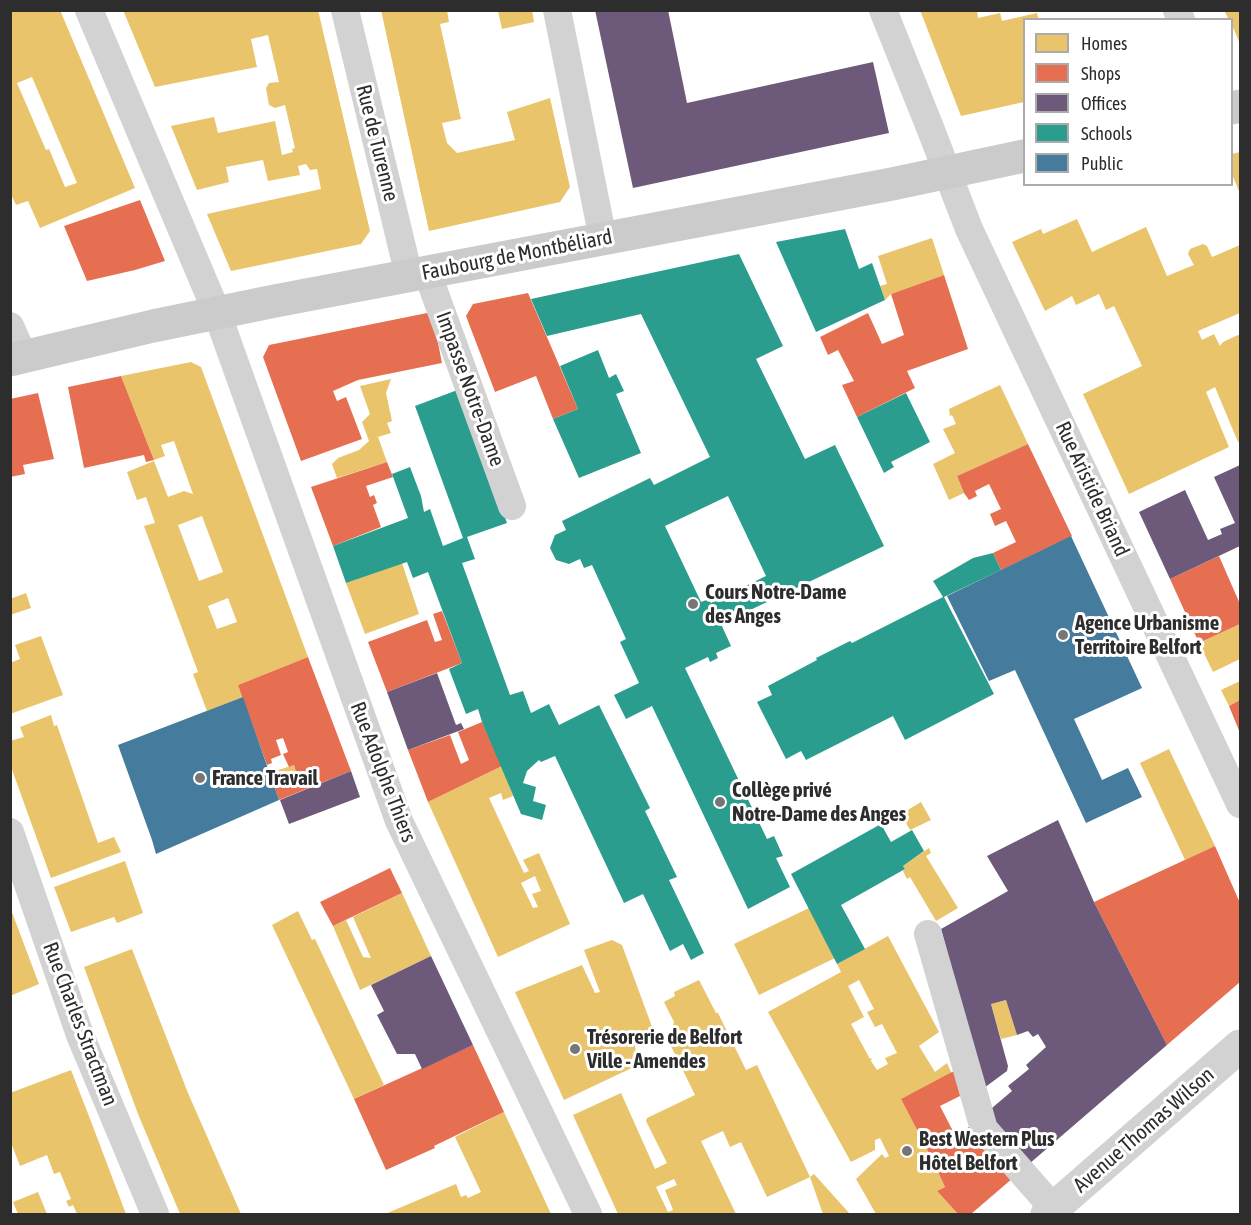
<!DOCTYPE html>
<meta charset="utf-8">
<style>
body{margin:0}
#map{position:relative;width:1251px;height:1225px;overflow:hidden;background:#fff;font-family:"Asap Condensed",sans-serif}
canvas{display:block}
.frame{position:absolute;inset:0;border:12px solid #2d2d2d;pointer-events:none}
.legend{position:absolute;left:1023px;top:18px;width:210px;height:168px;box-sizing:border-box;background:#fff;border:2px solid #ababab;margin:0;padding:8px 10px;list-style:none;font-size:18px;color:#2d2d2d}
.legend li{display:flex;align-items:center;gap:12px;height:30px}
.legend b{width:30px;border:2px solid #ababab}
</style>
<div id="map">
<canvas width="1251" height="1225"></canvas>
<div class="frame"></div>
<ul class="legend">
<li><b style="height:16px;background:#e9c46a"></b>Homes</li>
<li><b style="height:16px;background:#e76f51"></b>Shops</li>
<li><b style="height:16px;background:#6d597a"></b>Offices</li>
<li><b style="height:16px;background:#2a9d8f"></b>Schools</li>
<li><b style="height:16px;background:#457b9d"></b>Public</li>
</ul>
</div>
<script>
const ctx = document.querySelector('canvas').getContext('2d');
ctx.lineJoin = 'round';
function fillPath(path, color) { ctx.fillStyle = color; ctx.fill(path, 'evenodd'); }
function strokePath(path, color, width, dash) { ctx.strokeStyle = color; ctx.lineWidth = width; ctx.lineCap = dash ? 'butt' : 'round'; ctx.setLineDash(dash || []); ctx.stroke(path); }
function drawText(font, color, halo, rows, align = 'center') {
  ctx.font = font + ' "Asap Condensed",sans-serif'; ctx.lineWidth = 6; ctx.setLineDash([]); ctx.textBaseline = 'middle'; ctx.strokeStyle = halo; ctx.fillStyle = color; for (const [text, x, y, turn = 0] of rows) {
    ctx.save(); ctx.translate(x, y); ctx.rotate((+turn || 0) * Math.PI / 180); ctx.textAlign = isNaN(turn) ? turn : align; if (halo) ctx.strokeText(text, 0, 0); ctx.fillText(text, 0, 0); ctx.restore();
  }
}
fillPath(new Path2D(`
 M10,10h50l75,178 -95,40 -12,-27 -12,4 -6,-13zM32,77l45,106 -12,4 -16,-38 -3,1 -29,-67z
 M123,10h195l52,221 -9,13 -130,27 -24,-57 114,-25 -4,-20 -7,1 -4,-6 -8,2 2,9 -32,6 -5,-21 -37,7 3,15 -32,8 -26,-64 43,-9 4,16 57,-12 7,34 11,-3 -1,-3 3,-1 -10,-43 -10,3 -6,-3 -3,-17 3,-5 10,-1 -11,-47 -17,4 6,28 -102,20z
 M381,10h66l2,12 -9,2 21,95 -19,4 5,20 10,10 58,-13 -8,-28 43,-14 20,89 -10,15 -131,29z
 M532,10l2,12 -32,7 -4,-18z
 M920,10h57l1,8 22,-5 2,8 35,-8 2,7h-15v82l-63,14z
 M1224,10h16v34l-8,-19v-5h-3z
 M1240,152v42l-8,-20v-20z
 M1077,219l15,33 54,-25 21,49 27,-11 -6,-11 2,-5 13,-5 4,2 5,11 28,-12v68l-42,18 4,9 12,-6 6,12 3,-4 15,-7 2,1v105l-2,1 -23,-55 -9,5 23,55 -100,47 -46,-100 59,-28 -28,-60 -8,4 -7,-16 -23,11 -4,-9 -27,15 -33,-69 29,-13 2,5z
 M932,238l12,37 -53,19 -6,6 -5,-14 7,-2 -9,-28z
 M191,362l10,5 107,290 -70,28 5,12 -36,14 -14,-37 5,-2 -54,-146 11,-3 -9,-26 -9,3 -10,-28 27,-11 14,36 16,-6 9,3 -19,-53 -13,4 4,11 -11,4 -33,-84zM202,516l21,56 -24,9 -21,-56zM228,598l9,24 -20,7 -9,-23z
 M391,379l-5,14 6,28 -5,2 4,10 -13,4 9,25 -50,16 -5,-14 6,-6 21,-8 10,-9 -7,-19 8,-8 -10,-28z
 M1000,385l28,59 -71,32 7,17 -15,7 -16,-36 22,-11 -12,-24 13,-5 -4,-9 -2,1 -1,-7z
 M402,563l17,51 -54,20 -19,-51z
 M26,593l5,15 -21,7v-16z
 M1240,624v35l-27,13 -14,-29z
 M41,636l22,59 -53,19v-51l10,-4 -5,-14z
 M1240,681v19l-11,6 -8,-16z
 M51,715l3,11 3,-1 41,118 16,-6 7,15 -70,26 -41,-114v-23l14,-4 -4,-10z
 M1169,749l46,97 -30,14 -45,-97z
 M294,765l3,10 -24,8 -4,-10z
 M502,766l11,30 -10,4 -2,-7 -12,5 35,75 5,-2 -6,-11 16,-7 31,71 -72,33 -70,-155zM535,876l6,15 -9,3 6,13 -5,1 -12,-25z
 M921,802l10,18 -21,10 -9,-16z
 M929,848l2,5 -5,3 32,52 -22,13 -26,-44 -3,2 -4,-8 2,-2 -2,-3z
 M125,861l18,52 -26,10 -3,-6 -43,15 -17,-45z
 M402,893l29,63 -71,34 -27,-64 13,-6 17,37 8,1 -18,-41z
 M10,907l29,77 -29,12z
 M809,908l26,50 -76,37 -25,-51z
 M298,911l14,29 3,-1 69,146 -30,14 -82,-174z
 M888,936l51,96 -20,14 16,26 12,-9 5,11 -51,25 30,58 14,30 -8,4 21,23h-82l-20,-35 26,-25 3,4 4,-2 -9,-18 -5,2v10l-24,12 -83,-150 73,-40 -4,-8zM859,980l15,29 -7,3 8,15 7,-3 15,29 -12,5 3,6 -11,6 -6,-9 1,-3 -2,1 -19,-35 13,-7 -16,-31z
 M612,940l10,5 33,90v4l-20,7 3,19 -74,35 -49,-108 67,-27 13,28 5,-1 -16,-42z
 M132,949l56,144 53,121h-61l-42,-100 -54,-147z
 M699,980l17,33h2l28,57 11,-5 53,112 4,-3 36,40h-27l-13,-37 -43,20 -26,-55 -11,5 -7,-16 -22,10 35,73h-118l-45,-99 48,-22 34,76 12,-6 -21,-42 1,-3 48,-23 -27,-55 6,-18 -10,-20 11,-6 -1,-4zM674,1179l3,6 -12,5 8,20 -5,2 -12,-25z
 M1006,1000l11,35 -16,4 -10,-35z
 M71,1070l21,54 34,90h-49l-4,-9 -4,2 -3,-6 5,-2 -11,-27 -6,2 -7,-19 -27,11 -10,-26v-47z
 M504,1112l47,102h-166l71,-30 5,13 5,-2 2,3 13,-6 -26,-55z
 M38,1192l9,22h-29l-5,-12z`), '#e9c46a');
fillPath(new Path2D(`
 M140,200l25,61 -30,9 -48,11 -23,-55z
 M944,275l24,74 -61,22 8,17 -58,29 -15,-32 12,-4 -16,-31 -10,5 -8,-18 48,-24 14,31 22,-9 -13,-41z
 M528,293l50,116 -25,10 -17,-43 -41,16 -29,-76 7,-12z
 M432,312l10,51 -84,17 -25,11 4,10 9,-4 16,42 -61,22 -38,-104 6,-12z
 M121,376l33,84 -8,2 -2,-7 -60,13 -16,-81z
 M38,393l16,66 -31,6 2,9 -15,3v-78z
 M1028,444l44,92 -71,34 -8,-17 23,-11 -10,-21 -11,5 -5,-12 11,-5 -12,-25 -14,7 2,5 -8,4 -5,-7 -7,-17z
 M387,462l6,15 -27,9 4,11 4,-2 3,8 -4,2 8,22 -48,19 -22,-59z
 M1219,556l21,48v20l-41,19 -29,-64z
 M442,611l20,52 -75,29 -19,-50 59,-22 8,22 7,-2 -9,-26z
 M308,657l43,114 -72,29 -6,-17 24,-8 -3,-10 -5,2 -6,-13 5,-2 -5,-14 -7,2 5,15 -10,4 1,4 -5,2 -29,-80z
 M1240,700v33l-11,-27z
 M482,722l20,44 -74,36 -20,-52 42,-15 11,29 8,-4 -11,-28z
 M1215,846l25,57v79l-73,63 -73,-143z
 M390,868l12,25 -69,33 -13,-24z
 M473,1045l31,67 -70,34 1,2 -49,22 -32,-71z
 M954,1071l10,23 -24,12 16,31 14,-11 43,52 -42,36h-13l-21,-23 8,-4 -14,-30 -30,-58z`), '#e76f51');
fillPath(new Path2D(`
 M595,10h73l19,93 186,-41 16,71 -256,55z
 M1240,465v81l-70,33 -31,-67 46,-22 23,50 14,-6 -2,-5 15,-6 -21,-46z
 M437,673l19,52 5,-2 3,6 -56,21 -21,-58z
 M351,771l9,26 -71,27 -9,-24z
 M1058,820l36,82 73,143 -138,119 -34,-39 -3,-17 20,-17 -4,-5 21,-17 -3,-4 20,-18 -8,-13 -5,3 -5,-6 -11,4 -11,-35 -15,4 17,62 -1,5 -23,17 -43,-159 67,-38 -21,-35z
 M431,956l42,89 -51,24 -7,-15h-18l-20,-39 7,-4 -13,-26z`), '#6d597a');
fillPath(new Path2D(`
 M845,229l14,40 13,-6 13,37 -69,32 -40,-90z
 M739,254l44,92 -27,13 49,100 30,-14 49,101 -163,78 10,22 -15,7 2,5 -8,4 -2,-5 -23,11 82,171 7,-3 9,20 -7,2 14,29 -42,22 -96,-203 -26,13 -12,-24 25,-12 -19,-41 6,-3 -34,-74 -8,3 -4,-9 -11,5 -13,-4 -6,-12 5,-13 11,-5 -4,-9 88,-43 4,7 56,-28 -69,-143 -94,22 -16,-37zM728,496l38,80 -55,27 -2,-4 -8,3 -36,-76z
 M598,350l11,28 7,-4 8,17 -8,3 25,59 -62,25 -26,-59 25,-10 -18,-43z
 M460,389l47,134 -40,14 8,22 -13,4 48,132 13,-4 8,22 18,-9 10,21 40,-20 51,103 -5,3 32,66 -8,3 35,73 -13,7 -8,-16 -13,7 -27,-57 -19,9 -69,-147 -14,6 -2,-2 -12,11 -4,12 13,4 -3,14 13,4 -4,15 -21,-6 -39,-92 -4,-13 -12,5 -17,-45 13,-6 -34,-91 -15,6 -6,-16 -61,21 -13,-37 75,-28 -16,-44 18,-7 11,29 3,16 6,-3 13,37 20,-8 -48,-132z
 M906,393l24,49 -39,20 3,5 -10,6 -27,-56z
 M993,553l8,17 -57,27 50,97 -89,46 -12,-24 -87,44 -5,-9 -15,8 -29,-57 15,-7 -4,-9 49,-26 -1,-2 34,-17 2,2 91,-46 -10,-16 40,-23z
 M881,824l10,18 21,-12 12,21 -21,15 2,3 -64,36 24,44 -28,15 -46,-90z`), '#2a9d8f');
fillPath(new Path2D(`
 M1071,536l71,152 -68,31 28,61 26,-12 14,29 -56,26 -71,-153 -26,11 -42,-85z
 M243,697l36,103 -123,54 -4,-14 -34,-95z`), '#457b9d');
strokePath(new Path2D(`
 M89,10l128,303 182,508 189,393
 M345,10l64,266
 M557,10l46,229
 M883,10l48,120 38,99 271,575
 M1177,10l4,10
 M427,272l85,234
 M10,326l14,31
 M10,832l70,203 75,179
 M928,934l56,195 70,80`), '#d2d2d2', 28);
strokePath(new Path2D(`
 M1047,1214l193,-168`), '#d2d2d2', 33);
strokePath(new Path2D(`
 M1232,108l8,-2
 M10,360l143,-34 122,-25 617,-117 132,-28`), '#cbcbcb', 33);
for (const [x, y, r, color] of [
 [693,604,6,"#767676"],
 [1063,635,6,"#767676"],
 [200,778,6,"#767676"],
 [720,802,6,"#767676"],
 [575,1049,6,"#767676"],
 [907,1151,6,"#767676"]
]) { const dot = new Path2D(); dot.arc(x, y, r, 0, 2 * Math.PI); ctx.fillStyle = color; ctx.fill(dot); strokePath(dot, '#fff', 2); }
drawText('21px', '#2d2d2d', '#fff', [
 ["Rue de Turenne",377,143,76],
 ["Faubourg de Montbéliard",517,255,-11],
 ["Impasse Notre-Dame",470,389,70],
 ["Rue Aristide Briand",1092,489,65],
 ["Rue Adolphe Thiers",383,772,69],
 ["Rue Charles Stractman",80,1024,69],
 ["Avenue Thomas Wilson",1144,1130,-41]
]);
drawText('bold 21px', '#2d2d2d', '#fff', [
 ["Cours Notre-Dame",705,592],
 ["des Anges",705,616],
 ["Agence Urbanisme",1075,623],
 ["Territoire Belfort",1075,647],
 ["France Travail",212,778],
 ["Collège privé",732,790],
 ["Notre-Dame des Anges",732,814],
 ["Trésorerie de Belfort",587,1037],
 ["Ville - Amendes",587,1061],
 ["Best Western Plus",919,1139],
 ["Hôtel Belfort",919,1163]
], 'left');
</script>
